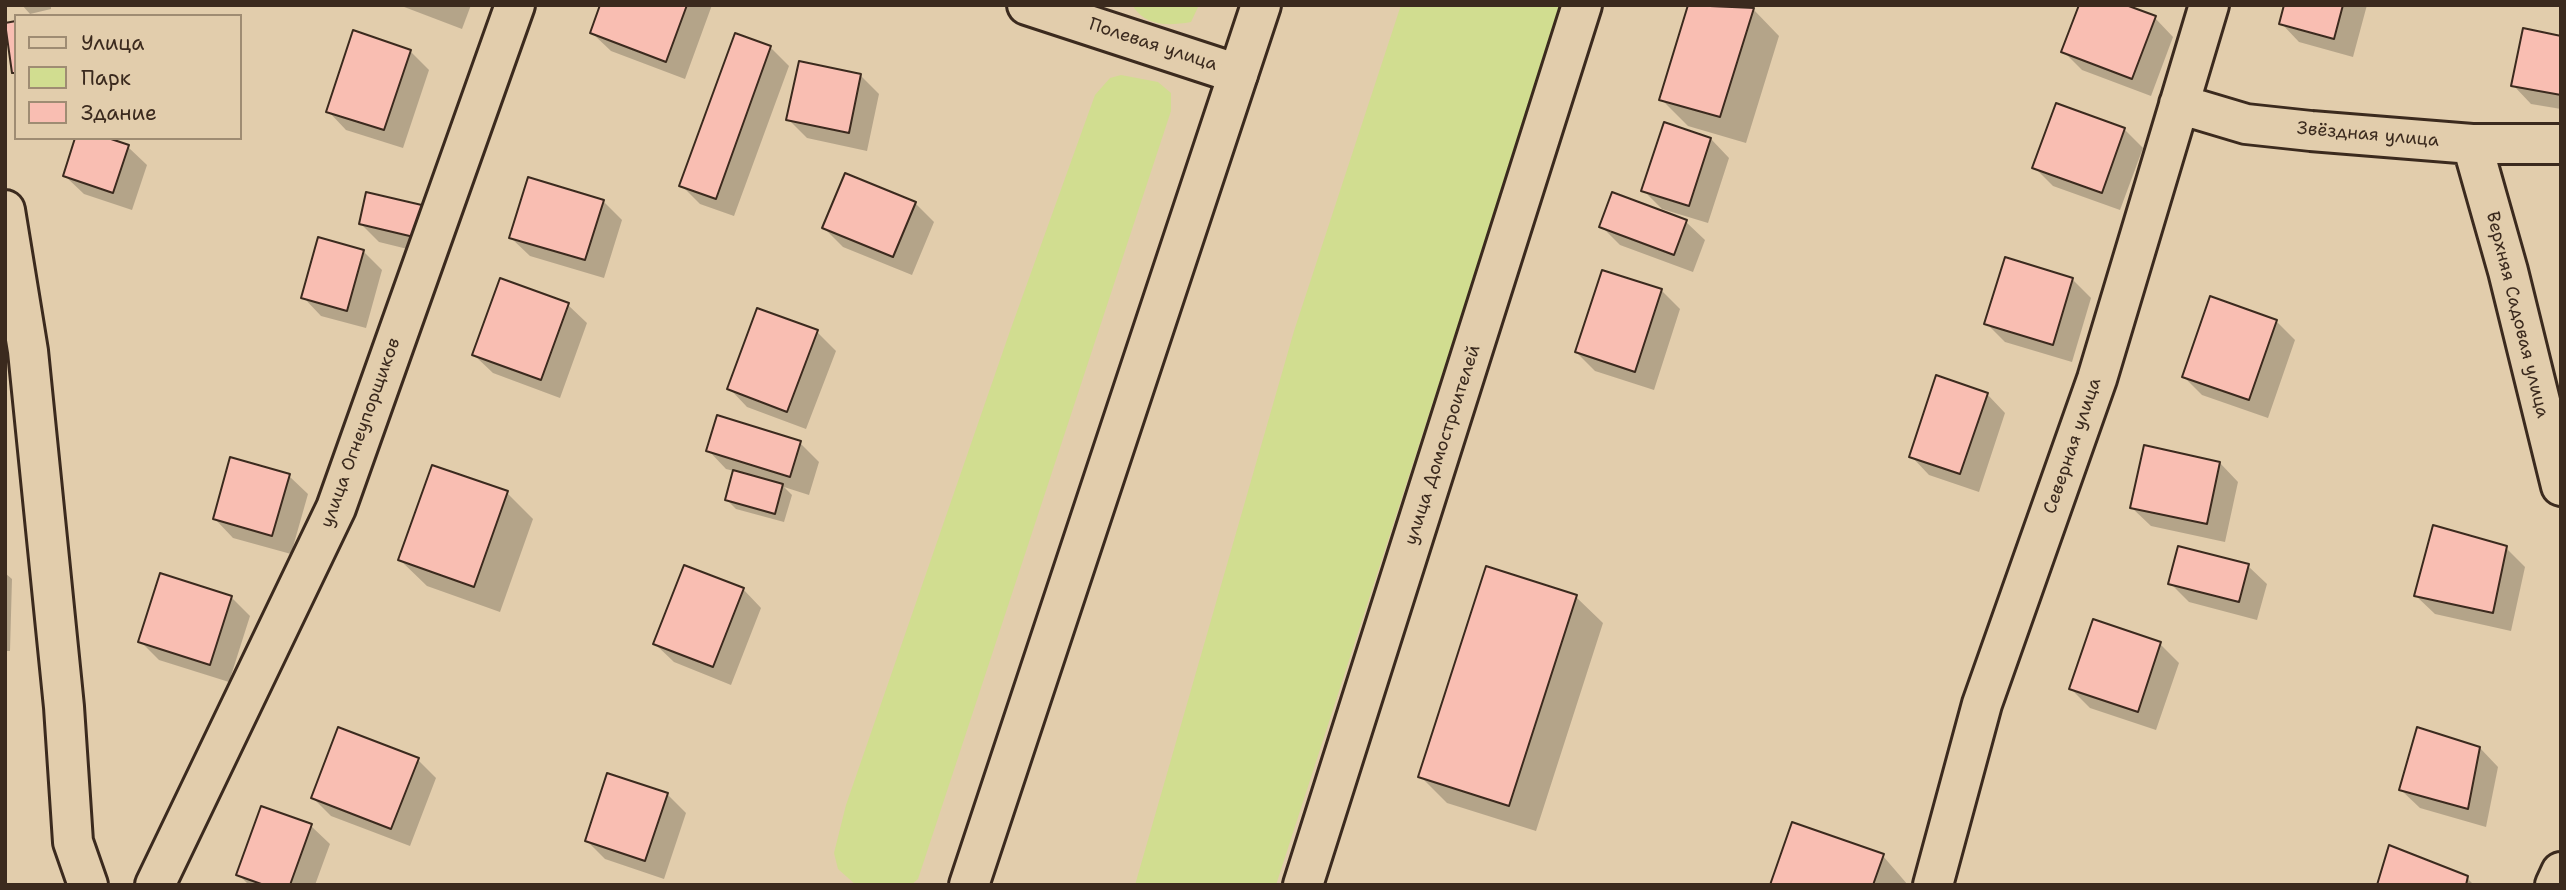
<!DOCTYPE html>
<meta charset="utf-8">
<style>
body{margin:0}
#map{position:relative;width:2566px;height:890px;overflow:hidden;background:#e2cdac;font-family:"Shantell Sans",sans-serif}
canvas{display:block}
.frame{position:absolute;inset:0;border:7px solid #3b2a1e;pointer-events:none}
.legend{position:absolute;left:14px;top:14px;width:228px;height:126px;box-sizing:border-box;background:#e2cdac;border:2px solid #9f8c73;margin:0;padding:9px 12px;list-style:none;font-size:21px;color:#3b2a1e}
.legend li{display:flex;align-items:center;gap:14px;height:35px}
.legend b{width:35px;border:2px solid #9f8c73}
</style>
<div id="map">
<canvas width="2566" height="890"></canvas>
<div class="frame"></div>
<ul class="legend">
<li><b style="height:9px;background:#e2cdac"></b>Улица</li>
<li><b style="height:19px;background:#d1dd90"></b>Парк</li>
<li><b style="height:19px;background:#f9beb2"></b>Здание</li>
</ul>
</div>
<script>
const ctx = document.querySelector('canvas').getContext('2d');
ctx.lineJoin = 'round';
function fillPath(path, color) { ctx.fillStyle = color; ctx.fill(path, 'evenodd'); }
function strokePath(path, color, width, dash) { ctx.strokeStyle = color; ctx.lineWidth = width; ctx.lineCap = dash ? 'butt' : 'round'; ctx.setLineDash(dash || []); ctx.stroke(path); }
function drawText(font, color, halo, rows, align = 'center') {
  ctx.font = font + ' "Shantell Sans",sans-serif'; ctx.lineWidth = 6; ctx.setLineDash([]); ctx.textBaseline = 'middle'; ctx.strokeStyle = halo; ctx.fillStyle = color; for (const [text, x, y, turn = 0] of rows) {
    ctx.save(); ctx.translate(x, y); ctx.rotate((+turn || 0) * Math.PI / 180); ctx.textAlign = isNaN(turn) ? turn : align; if (halo) ctx.strokeText(text, 0, 0); ctx.fillText(text, 0, 0); ctx.restore();
  }
}
fillPath(new Path2D(`
 M1132,5h67l-8,17c-23,4 -45,5 -59,-17z
 M1401,5h161l-286,880h-141l159,-554z
 M1121,75l37,7 13,11v18l-253,768 -7,6h-55l-18,-16 -4,-16 12,-48 164,-474 85,-236 15,-17z`), '#d1dd90');
fillPath(new Path2D(`
 M22,5h29v4l-21,5z
 M399,5h72l-9,24z
 M602,5h110l-27,74 -74,-28 -19,-18z
 M1690,5h49l14,4 26,27 -33,107 -58,-17 -27,-27z
 M2286,5h81l-14,52 -54,-15 -18,-19z
 M2155,18l18,19 -22,59 -69,-26 -19,-19z
 M2561,37v72l-30,-5 -18,-19z
 M770,47l19,19 -55,150 -34,-12 -19,-19z
 M410,51l19,19 -26,78 -57,-18 -18,-19z
 M861,76l18,18 -12,57 -60,-13 -19,-19z
 M2124,129l19,19 -23,62 -67,-24 -19,-19z
 M1711,139l18,19 -21,65 -46,-14 -19,-19z
 M128,147l19,18 -15,45 -48,-16 -19,-18z
 M603,201l19,19 -18,58 -74,-22 -19,-18z
 M915,203l19,19 -22,53 -69,-28 -19,-19z
 M1686,222l19,18 -12,32 -73,-27 -18,-18z
 M361,224l82,2 -7,30 -57,-14z
 M363,251l19,19 -16,58 -45,-12 -18,-19z
 M2072,279l19,19 -19,64 -67,-20 -19,-19z
 M1661,290l19,19 -26,81 -59,-19 -19,-19z
 M568,305l19,18 -27,75 -67,-25 -19,-18z
 M2276,321l19,19 -27,78 -66,-23 -18,-18z
 M817,332l19,19 -30,78 -59,-22 -18,-19z
 M1987,394l18,19 -26,79 -50,-17 -18,-19z
 M800,443l19,19 -10,33 -25,-8 8,8 -8,27 -48,-13 -9,-9 7,-29 -8,-2 -18,-19z
 M2220,463l18,19 -13,60 -74,-16 -19,-18z
 M289,476l19,18 -17,60 -58,-16 -18,-19z
 M507,493l26,26 -33,93 -73,-26 -27,-26z
 M2506,548l19,19 -14,64 -76,-17 -19,-18z
 M2248,566l19,18 -10,36 -68,-18 -19,-19z
 M5,573l7,6 -2,72h-5z
 M743,589l18,19 -30,77 -57,-23 -19,-18z
 M231,597l19,19 -21,66 -70,-22 -19,-19z
 M1576,597l27,26 -67,208 -89,-28 -27,-27z
 M2094,622l66,22 19,19 -23,67 -66,-22 -19,-19z
 M2480,748l18,19 -12,60 -66,-19 -19,-18z
 M418,760l18,18 -26,68 -79,-30 -18,-18z
 M667,794l19,19 -22,66 -59,-20 -18,-18z
 M311,826l19,18 -15,41h-66l-11,-11z
 M1883,856l25,29h-136z
 M2467,878l7,7h-96z`), '#0003');
const building = new Path2D(`
 M600,5h87l-21,57 -76,-29z
 M1688,5l66,3 -34,109 -61,-17z
 M2079,5h47l30,11 -24,63 -71,-27z
 M2284,5h59l-9,34 -55,-15z
 M16,21v52h-4l-7,-50z
 M2523,28l38,8v59l-50,-9z
 M353,30l58,20 -27,80 -58,-18z
 M735,33l36,13 -55,153 -37,-13z
 M799,61l62,13 -12,59 -63,-13z
 M2056,103l69,25 -23,65 -70,-25z
 M1664,122l47,16 -22,68 -48,-15z
 M75,138h33l21,7 -16,48 -50,-17z
 M845,173l71,29 -23,55 -71,-29z
 M528,177l76,23 -19,60 -76,-22z
 M366,192l60,14 -8,32 -59,-14z
 M1612,192l75,28 -13,35 -75,-28z
 M318,237l46,13 -17,61 -46,-13z
 M2005,257l68,21 -20,67 -69,-21z
 M1602,270l60,19 -27,83 -60,-20z
 M500,278l69,25 -28,77 -69,-25z
 M2210,296l67,24 -28,80 -67,-23z
 M757,308l61,22 -31,82 -60,-23z
 M1936,375l52,18 -28,81 -51,-17z
 M717,415l84,26 -11,36 -84,-26z
 M2144,445l76,17 -13,62 -77,-16z
 M230,457l60,17 -18,62 -59,-17z
 M432,465l76,26 -34,96 -76,-27z
 M733,470l50,14 -8,30 -50,-14z
 M2433,525l74,21 -14,67 -79,-17z
 M2178,546l71,18 -10,38 -71,-18z
 M684,565l60,23 -31,79 -60,-23z
 M1486,566l91,29 -68,211 -91,-29z
 M160,573l72,23 -22,69 -72,-23z
 M2093,619l68,23 -23,70 -69,-23z
 M338,727l81,31 -28,71 -80,-31z
 M2417,727l63,20 -12,62 -69,-19z
 M607,773l61,20 -23,68 -60,-20z
 M261,806l51,18 -22,61h-26l-28,-10z
 M1792,822l92,32 -11,31h-103z
 M2389,845l79,31 -2,9h-89z`);
fillPath(building, '#f9beb2');
strokePath(building, '#3b2a1e', 2);
const minor = new Path2D(`
 M1027,5l211,69
 M2179,104l67,20 65,7 161,13h89
 M2472,144l36,127 53,215
 M5,210l23,141 36,356 9,135 15,43
 M155,885l181,-377 179,-503
 M1303,885l279,-880
 M1933,885l49,-181 115,-325 112,-374
 M2555,885l6,-13`);
const secondary = new Path2D(`
 M969,885l292,-880`);
strokePath(minor, '#3b2a1e', 44);
strokePath(secondary, '#3b2a1e', 44);
strokePath(minor, '#e2cdac', 38);
strokePath(secondary, '#e2cdac', 38);
drawText('18px', '#3b2a1e', '#e2cdac', [
 ["Полевая улица",1153,45,18],
 ["Звёздная улица",2368,135,5],
 ["Верхняя Садовая улица",2517,315,76],
 ["улица Огнеупорщиков",361,433,-70],
 ["улица Домостроителей",1443,445,-72],
 ["Северная улица",2073,446,-71]
]);
</script>
